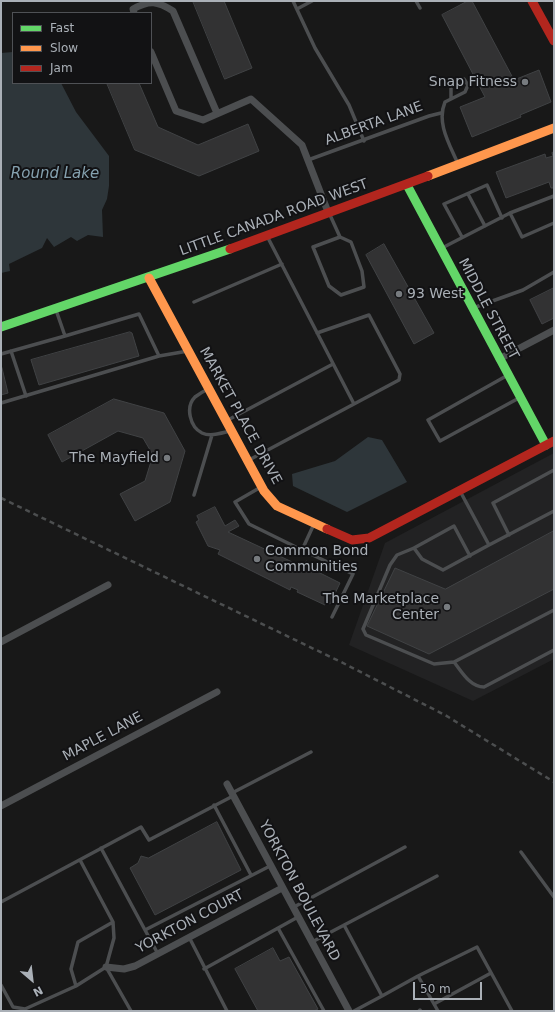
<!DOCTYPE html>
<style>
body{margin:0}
#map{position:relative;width:555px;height:1012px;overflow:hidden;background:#181818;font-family:"DejaVu Sans",sans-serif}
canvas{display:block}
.frame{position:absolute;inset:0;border:2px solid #aab0b7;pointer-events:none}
.legend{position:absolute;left:12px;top:12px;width:140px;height:72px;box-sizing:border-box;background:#121214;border:1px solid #4f5155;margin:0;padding:5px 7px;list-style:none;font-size:12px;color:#aab0b7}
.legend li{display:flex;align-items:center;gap:8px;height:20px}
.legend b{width:20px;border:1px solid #4f5155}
.north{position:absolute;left:12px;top:960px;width:40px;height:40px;-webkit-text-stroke:3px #121214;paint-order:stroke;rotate:152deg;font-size:11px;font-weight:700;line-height:16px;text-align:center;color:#aab0b7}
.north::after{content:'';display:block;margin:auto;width:14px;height:18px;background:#aab0b7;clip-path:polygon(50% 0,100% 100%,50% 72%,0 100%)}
.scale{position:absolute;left:413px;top:982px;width:69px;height:18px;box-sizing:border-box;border:2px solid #aab0b7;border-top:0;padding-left:5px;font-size:12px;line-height:14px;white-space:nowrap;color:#aab0b7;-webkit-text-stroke:3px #121214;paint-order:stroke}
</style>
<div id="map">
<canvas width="555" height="1012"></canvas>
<div class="frame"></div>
<ul class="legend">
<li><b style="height:5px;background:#63d668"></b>Fast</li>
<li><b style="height:5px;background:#ff974d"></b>Slow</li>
<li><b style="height:5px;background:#b3261e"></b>Jam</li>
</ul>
<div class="north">N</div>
<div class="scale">50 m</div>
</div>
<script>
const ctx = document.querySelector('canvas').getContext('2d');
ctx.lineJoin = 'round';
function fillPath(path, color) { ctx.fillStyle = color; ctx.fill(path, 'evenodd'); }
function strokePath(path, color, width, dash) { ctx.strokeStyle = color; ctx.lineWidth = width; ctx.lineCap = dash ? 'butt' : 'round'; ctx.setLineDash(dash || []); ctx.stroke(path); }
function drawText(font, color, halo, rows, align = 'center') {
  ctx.font = font + ' "DejaVu Sans",sans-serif'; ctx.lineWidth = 4; ctx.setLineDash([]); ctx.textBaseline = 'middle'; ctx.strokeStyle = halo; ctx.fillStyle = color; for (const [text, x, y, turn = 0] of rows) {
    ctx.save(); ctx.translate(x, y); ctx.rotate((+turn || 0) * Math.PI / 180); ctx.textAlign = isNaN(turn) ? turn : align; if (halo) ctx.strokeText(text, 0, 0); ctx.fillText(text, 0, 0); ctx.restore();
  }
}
fillPath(new Path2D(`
 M554,453v206l-81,42 -124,-56 36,-102z`), '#222223');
fillPath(new Path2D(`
 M13,52v31h48l15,29 33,44v30l-2,13 -5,11 1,27 -15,-2 -11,6 -6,-4 -17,10 -7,-9 -5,10 -33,16 1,7 -9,2v-220z
 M368,437l14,3 25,42 -60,30 -54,-26 -1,-12 43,-13z`), '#2e363a');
const building = new Path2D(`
 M193,1h31l28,67 -27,11z
 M468,1h4l42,79 25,-10 12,32 -31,13 1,2 -49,20 -12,-30 25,-10 -43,-82z
 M107,83h32l19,44 40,18 50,-21 11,27 -60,25 -64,-26z
 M554,152v36h-3l-2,-6 -43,16 -10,-26 49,-18 1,4 7,-2 -1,-3z
 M384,244l50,89 -20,11 -48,-89z
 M554,288v30l-12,6 -12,-24z
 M130,332l2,1 7,23 -100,29 -8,-25z
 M2,368l6,25 -7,2v-26z
 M114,399l50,14 21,38 -15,51 -35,19 -15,-27 25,-13 8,-26 -10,-17 -25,-7 -56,31 -14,-27z
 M215,507l10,19 10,-6 4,6 -11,6 75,35 3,-6 6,3 -2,4 30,15 -10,21 -3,-2 -2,3 -28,-13 1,-2 -7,-3 -1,3 -72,-36 2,-4 -12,-4 -12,-24 3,-2 -2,-4z
 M554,531v58l-125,65 -62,-28 28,-58 50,21z
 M217,822l24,48 -86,45 -25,-47 8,-5 3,-7 7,2z
 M273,948l7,13 9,-4 29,52 -4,2h-56l-23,-42z`);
fillPath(building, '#323233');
strokePath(building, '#404244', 1);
strokePath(new Path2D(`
 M293,1l22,47 34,57 15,36
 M416,1l4,7
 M297,9l15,-8
 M451,98v-11l4,-7 9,-1 4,6 -3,7 -20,10c-9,21 5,43 13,62
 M308,160l121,-44 12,-3
 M468,194l17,32
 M510,213l44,-17
 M330,215l10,22 -27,10 16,39 12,9 23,-8 -2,-16 -11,-29 -11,-5
 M462,237l-18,-33 43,-19 15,33
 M442,248l68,-35 12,24 32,-14
 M194,302l88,-38
 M473,308l50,-18 31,-18
 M56,310l9,26 74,-22 20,42 29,-5
 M317,333l52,-18 31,59 -1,6 -45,24
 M11,351l15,45
 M1,354l64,-18
 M508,375l-80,45 12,21 79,-43
 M208,389c-4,2 -9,5 -13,8 -10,10 -5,30 7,36 9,4 19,0 28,-2
 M1,403l158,-47
 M226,421l107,-57
 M249,460l105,-56 -87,-168
 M261,487l-26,15 14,22 53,26
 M460,491l29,54 65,-34
 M194,495l18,-60
 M314,524l-12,26 51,24 -21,43
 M509,535l-16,-32 61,-33
 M414,548l-17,7 -7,10 -27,64 3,6 68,29 20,-2 100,-52
 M470,556l-16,-30 -40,22 8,11 21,11 46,-25
 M454,662c8,10 16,25 30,25l70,-37
 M232,793l79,-41
 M214,805l37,70
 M101,848l44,82 125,-64
 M521,852l33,45
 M1,902l140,-75 8,13 84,-44
 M294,907l111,-60
 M344,925l38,71 -28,15
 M278,928l46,83
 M145,930l13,24
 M189,937l38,74
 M312,942l125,-66
 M106,967l25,44
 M204,969l94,-52
 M1,985l12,22 12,2 51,-23 -5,-17 7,-27 35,-20 -33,-62
 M76,986l30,-19 8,-29 -1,-16
 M382,996l36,-20
 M434,1004l57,-31
 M419,1011l1,-1
 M438,1011l-20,-35 59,-29 35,64`), '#4c4e50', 3.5);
strokePath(new Path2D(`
 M134,13l-1,-4c17,-9 24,-8 40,2l44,102
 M151,52l25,59 27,9 48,-21 51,46 26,67
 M499,359l55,-29
 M1,642l107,-57
 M227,784l122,227
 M1,806l216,-114
 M106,967l18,2 11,-3 147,-78`), '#4c4e50', 7);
strokePath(new Path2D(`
 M407,185l139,260
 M1,327l229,-78`), '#63d668', 9);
strokePath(new Path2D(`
 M428,176l126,-48
 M149,278l115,213 13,15 50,23`), '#ff974d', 9);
strokePath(new Path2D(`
 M532,1l22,40
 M230,249l198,-73
 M327,529l25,11 17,-2 185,-97`), '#b3261e', 9);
strokePath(new Path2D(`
 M1,498l340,164 104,53 109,67`), '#4c4e4f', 2.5, [5, 4]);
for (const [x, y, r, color] of [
 [525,82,4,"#777b7f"],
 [399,294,4,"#777b7f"],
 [167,458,4,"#777b7f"],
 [257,559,4,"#777b7f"],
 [447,607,4,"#777b7f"]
]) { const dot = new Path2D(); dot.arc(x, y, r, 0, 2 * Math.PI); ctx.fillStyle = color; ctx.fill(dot); strokePath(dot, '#121214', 1.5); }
drawText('14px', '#aab0b7', '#121214', [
 ["Snap Fitness",517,82],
 ["93 West",407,294,"left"],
 ["The Mayfield",159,458],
 ["Common Bond",265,551,"left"],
 ["Communities",265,567,"left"],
 ["The Marketplace",439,599],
 ["Center",439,615]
], 'right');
drawText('14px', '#aab0b7', '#121214', [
 ["ALBERTA LANE",374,124,-20],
 ["LITTLE CANADA ROAD WEST",274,218,-20],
 ["MIDDLE STREET",488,309,62],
 ["MARKET PLACE DRIVE",240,416,61],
 ["MAPLE LANE",103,737,-28],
 ["YORKTON BOULEVARD",299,891,62],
 ["YORKTON COURT",190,922,-28]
]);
drawText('italic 15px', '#85a1af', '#121214', [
 ["Round Lake",55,174]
]);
</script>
